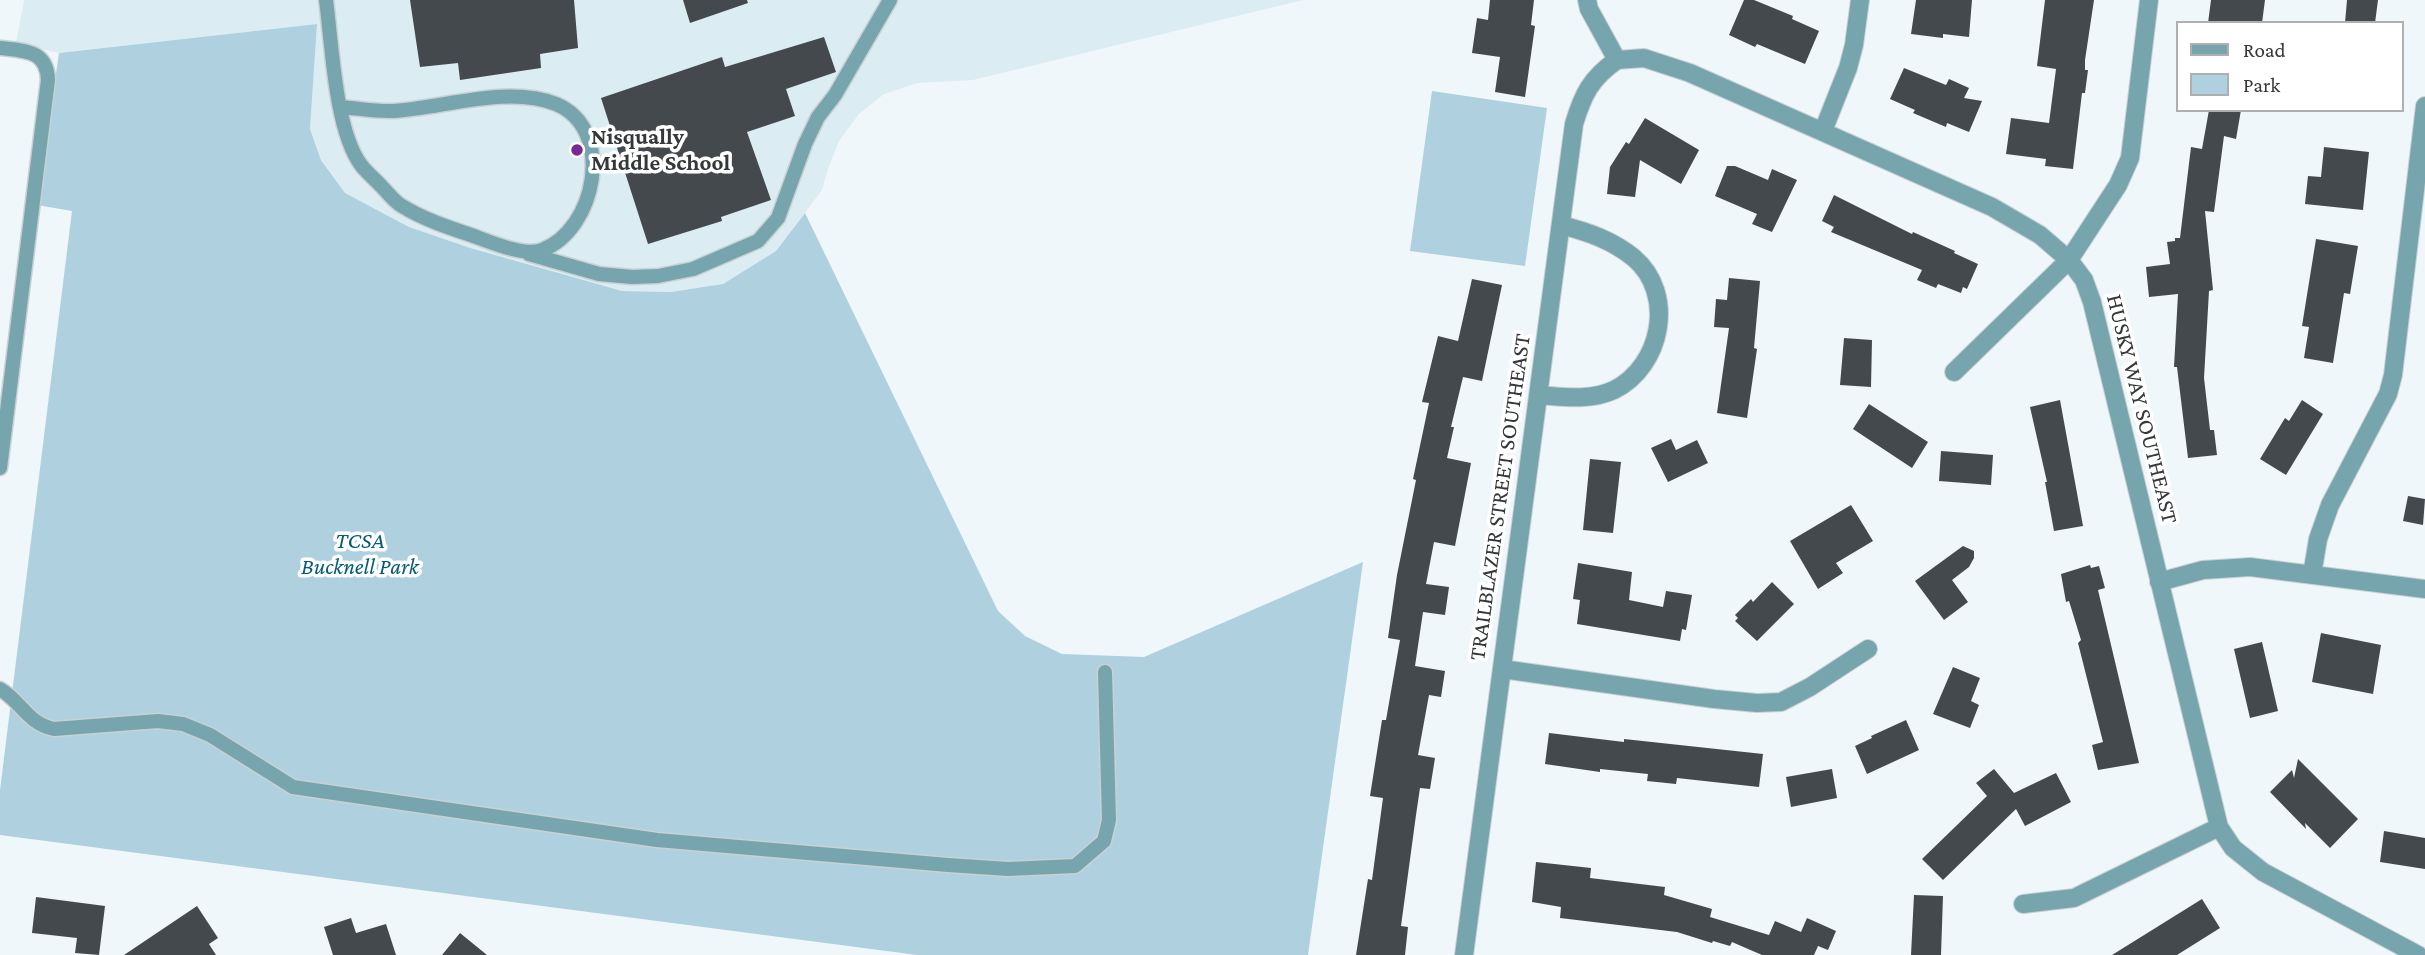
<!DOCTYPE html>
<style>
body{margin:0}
#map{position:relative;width:2425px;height:955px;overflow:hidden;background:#eff7fb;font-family:"Crimson Pro",serif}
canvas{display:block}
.legend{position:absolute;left:2176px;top:21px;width:228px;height:91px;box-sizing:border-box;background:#fff;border:2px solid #aeafb0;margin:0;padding:9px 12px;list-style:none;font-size:21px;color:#353839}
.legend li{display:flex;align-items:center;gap:14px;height:35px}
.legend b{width:35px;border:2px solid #aeafb0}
</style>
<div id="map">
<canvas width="2425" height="955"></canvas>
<ul class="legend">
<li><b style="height:9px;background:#77a5ad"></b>Road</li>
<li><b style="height:19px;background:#aed0df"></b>Park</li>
</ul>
</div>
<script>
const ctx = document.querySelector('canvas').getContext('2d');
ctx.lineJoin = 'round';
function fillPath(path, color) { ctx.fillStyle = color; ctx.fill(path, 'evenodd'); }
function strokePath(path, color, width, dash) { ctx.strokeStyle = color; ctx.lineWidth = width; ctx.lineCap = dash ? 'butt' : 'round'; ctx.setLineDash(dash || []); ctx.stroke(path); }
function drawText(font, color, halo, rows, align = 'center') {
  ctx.font = font + ' "Crimson Pro",serif'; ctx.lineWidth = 7; ctx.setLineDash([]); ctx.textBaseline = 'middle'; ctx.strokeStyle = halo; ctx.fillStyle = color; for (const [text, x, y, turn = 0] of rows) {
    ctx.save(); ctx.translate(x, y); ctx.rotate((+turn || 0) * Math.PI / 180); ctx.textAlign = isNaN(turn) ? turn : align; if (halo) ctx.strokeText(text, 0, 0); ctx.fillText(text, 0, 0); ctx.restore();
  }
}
fillPath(new Path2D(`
 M24,0h1279l-330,80 -56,3 -33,11 -25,20 -20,27 -11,28 -6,21 -46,61 -53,33 -52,8 -49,-1 -146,-39 -67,-25 -64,-34 -24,-34 -11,-30 7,-105 -258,29 -43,-10z`), '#dcecf3');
fillPath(new Path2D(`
 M317,24l-7,105 11,31 24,33 64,34 61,21 152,43 49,1 52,-8 53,-33 29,-38 193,398 27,25 37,18 82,3 219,-95 -55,393h-391l-917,-120v-45l72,-579 -35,-6 22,-152z
 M1432,91l115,17 -22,158 -115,-15z`), '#aed0df');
fillPath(new Path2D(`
 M410,0h164l4,48 -38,6 1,14 -81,12 -2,-17 -38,4z
 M683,0h64l1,3 -58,20z
 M1490,0h44l-3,25 4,1 -10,71 -30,-5 5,-35 -28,-4 5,-35 11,2z
 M1744,0h10l39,16 -1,3 27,12 -14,33 -48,-20 -2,3 -26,-12z
 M1916,0h56l-3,37 -26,-3v4l-32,-4z
 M2045,0h49l-9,60v10h3l-3,23h-3l-9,76 -28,-3 1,-7 -40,-5 5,-36 38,5 7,-54 -19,-3z
 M2211,0h54l-3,23h-54z
 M2347,0h31l-3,23h-30z
 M824,37l12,35 -50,17 9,27 -48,16 24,68 -50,17 1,4 -74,23 -47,-146 121,-41 3,10z
 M1904,68l42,17 3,-6 20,9 -5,10 18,3 -13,31 -22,-9 -1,4 -33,-14 2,-3 -25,-11z
 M2209,110h32l-5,29 -12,-3 -10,76 -9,-1 8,79 -4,1 -5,87 6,52h4l3,25 -29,3 -11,-91h-3l4,-73 -29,3 -3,-30 24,-3 -3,-22 8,-1v-3h5l11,-91 11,2z
 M1645,118l54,32 -18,34 -41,-24 -5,37 -28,-3 3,-27 16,-25 3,2z
 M2324,147l45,5 -6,58 -58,-6 3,-28 13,1z
 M1727,166h8l33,14 4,-11 25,11 -25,52 -20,-8 5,-10 -42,-18z
 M1834,195l78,39 1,-2 42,19 -1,2 24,11 -11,25 -4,-2 -2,6 -23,-9 -2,4 -19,-8 5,-10 -91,-38 3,-5 -12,-6z
 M2316,239l42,7 -8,48 -6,-1 -11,70 -29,-5 5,-31 -7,-1z
 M1729,278l31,3 -6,67 3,1 -10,69 -30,-5 12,-85 -15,-1 2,-28 11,1z
 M1472,279l30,6 -20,96 -19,-4 -12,50h3l-7,31 24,5 -16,83 -21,-4 -8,42 23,3 -4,28 -22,-3 -8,54 30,5 -4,26 -12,-2 -11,60 17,3 -5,31 -10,-1 -4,27 -15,111 7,1 -3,28h-49l12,-76 4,1 11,-82 -13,-2 12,-76h4l14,-80 -12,-2 9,-63 19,-95 -3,-1 16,-76 -7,-1 16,-66 20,5z
 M1844,338l28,2 -1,47 -31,-2z
 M2060,400l23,126 -29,5 -9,-49h2l-17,-75z
 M2302,400l21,14 -37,61 -26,-16 25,-41 4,3z
 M1869,404l59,38 -16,26 -59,-39z
 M1671,439l5,11 21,-10 11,23 -40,19 -17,-34z
 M1941,451l52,4 -2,30 -52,-4z
 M1590,459l31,3 -8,71 -30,-3z
 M2408,496l17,3 -2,26 -20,-4z
 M1851,505l22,36 -37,22 7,10 -25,16 -28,-48z
 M1963,546l11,5v7l-5,9 -17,13 16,22 -24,18 -29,-39z
 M1578,563l54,9 -3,28 34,7 3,-16 26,4 -6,35 -4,-1 -2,12 -103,-17 3,-24 -7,-1z
 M2090,565l1,3 8,-2 6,22 -7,2 41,173 -41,7 -6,-25 11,-3 -25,-99 3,-3 -12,-39 -3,1 -5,-28z
 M1772,582l22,22 -37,37 -22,-20 3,-3 -3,-3 16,-16 2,3z
 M2321,633l60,12 -8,49 -61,-12z
 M2262,642l16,69 -28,7 -16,-69z
 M1953,667l27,11 -9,23 8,4 -9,23 -37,-14z
 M1906,720l13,30 -52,24 -12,-28 17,-8 -1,-2z
 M1549,733l75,9v-3l139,15 -4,33 -82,-9 -1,6 -29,-3 1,-7 -48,-5v3l-55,-8z
 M2298,759l60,60 -28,29 -25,-25 1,6 -36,-37 22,-22 2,8z
 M1832,769l5,29 -46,9 -5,-30z
 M1994,769l20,24 42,-20 15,29 -46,24 -9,-17 -73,71 -21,-21 65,-63 -11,-13z
 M2384,831l41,7v31l-45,-7z
 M1536,862l55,6 -1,10 75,9 -1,8 48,14 -2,8 59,18 6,-14 26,11 6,-14 29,13 -8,19 -10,-4 -4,9h-52l-30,-13 -2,4 -17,-5 -1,2 -35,-11 -117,-14 1,-11 -29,-5z
 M1914,895l29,1 -2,59h-30z
 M36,897l69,9 -6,49 -24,-2 2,-15 -45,-5z
 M2202,899l18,29 -43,27h-65z
 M197,906l21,32 -9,6 7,11h-92z
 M351,918l5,15 30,-9 10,31h-63l-9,-28z
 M460,933l27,22h-45z`), '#44494d');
const lane = new Path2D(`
 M326,0c6,44 9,130 35,165 6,8 15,15 22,23 6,6 12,14 19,18 21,13 45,21 69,29 17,6 53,22 71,15 54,-20 74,-121 14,-146 -48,-19 -113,4 -163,7 -17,1 -36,-3 -53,-4
 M0,48c25,3 47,2 48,32l-48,388
 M529,254l70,20 33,3 26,-1 35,-7 65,-28 20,-23 27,-74 13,-27 17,-22 55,-95
 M0,689c22,13 27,34 54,40l104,-8 25,3 27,11 83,52 364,53 291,25 60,4 67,-3 29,-25 5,-21 -4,-148`);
const street = new Path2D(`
 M1587,0l2,9 28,51
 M1617,60l27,-2 46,15 302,134 48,28 29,25 15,20 8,22 127,525 14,21 30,24 155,83
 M1823,131l25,-63 6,-23 6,-45
 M1954,372l115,-112 49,-75 12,-27 19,-158
 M1539,395c25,2 51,6 75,-5 48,-24 62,-96 20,-132 -22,-18 -46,-26 -73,-33
 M2312,575l6,-36 12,-34 58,-111 5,-19 32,-269
 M2159,582l44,-12 47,-3 175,22
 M1502,669l212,30 43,4 24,-1 29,-15 58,-38
 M2023,904l51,-6 145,-71
 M1464,955l110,-831c9,-30 17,-46 43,-64`);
strokePath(lane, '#cad1d4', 17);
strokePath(street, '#cad1d4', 20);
strokePath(lane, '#77a5ad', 14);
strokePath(street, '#77a5ad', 18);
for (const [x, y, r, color] of [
 [577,150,7,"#7b2796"]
]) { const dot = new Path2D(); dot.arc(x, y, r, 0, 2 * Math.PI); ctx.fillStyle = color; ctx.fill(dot); strokePath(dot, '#fff', 2.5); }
drawText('bold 23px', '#353839', '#fff', [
 ["Nisqually",591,137],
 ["Middle School",591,163]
], 'left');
drawText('23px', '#353839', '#fff', [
 ["HUSKY WAY SOUTHEAST",2142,409,76],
 ["TRAILBLAZER STREET SOUTHEAST",1500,497,-82]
]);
drawText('italic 23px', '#035c76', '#fff', [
 ["TCSA",360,541],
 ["Bucknell Park",360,567]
]);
</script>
